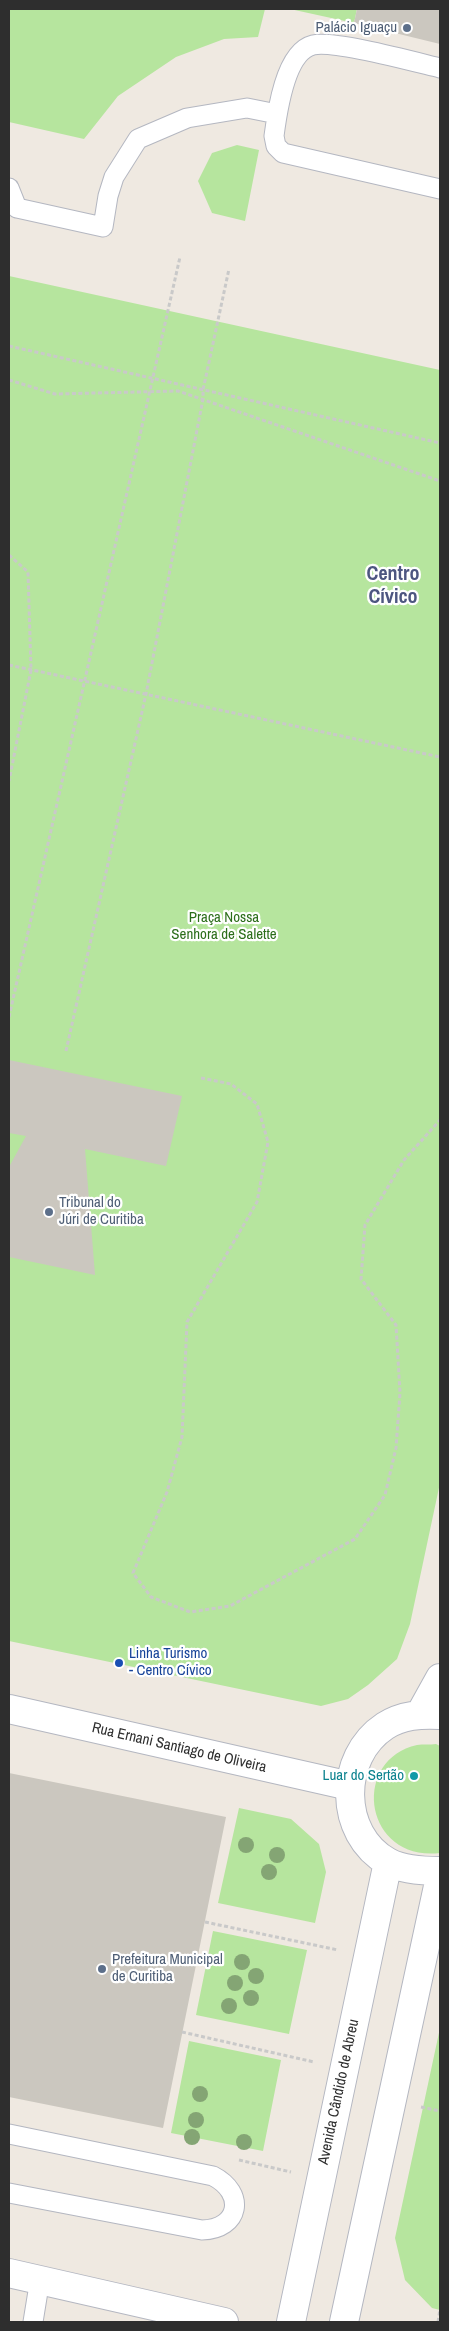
<!DOCTYPE html>
<meta charset="utf-8">
<style>
body{margin:0}
#map{position:relative;width:449px;height:2331px;overflow:hidden;background:#efe9e1;font-family:"Archivo Narrow",sans-serif}
canvas{display:block}
.frame{position:absolute;inset:0;border:10px solid #2e2e2e;pointer-events:none}
</style>
<div id="map">
<canvas width="449" height="2331"></canvas>
<div class="frame"></div>
</div>
<script>
const ctx = document.querySelector('canvas').getContext('2d');
ctx.lineJoin = 'round';
function fillPath(path, color) { ctx.fillStyle = color; ctx.fill(path, 'evenodd'); }
function strokePath(path, color, width, dash) { ctx.strokeStyle = color; ctx.lineWidth = width; ctx.lineCap = dash ? 'butt' : 'round'; ctx.setLineDash(dash || []); ctx.stroke(path); }
function drawText(font, color, halo, rows, align = 'center') {
  ctx.font = font + ' "Archivo Narrow",sans-serif'; ctx.lineWidth = 4.5; ctx.setLineDash([]); ctx.textBaseline = 'middle'; ctx.strokeStyle = halo; ctx.fillStyle = color; for (const [text, x, y, turn = 0] of rows) {
    ctx.save(); ctx.translate(x, y); ctx.rotate((+turn || 0) * Math.PI / 180); ctx.textAlign = isNaN(turn) ? turn : align; if (halo) ctx.strokeText(text, 0, 0); ctx.fillText(text, 0, 0); ctx.restore();
  }
}
fillPath(new Path2D(`
 M9,9h256l-7,28 -34,2 -48,18 -58,39 -34,43 -75,-17z
 M290,9h67l-3,14z
 M237,145l22,5 -14,71 -33,-8 -14,-32 14,-28z
 M9,276l431,94v1113l-30,141 -13,35 -29,26 -20,14 -27,7 -312,-65z
 M436,1744l4,2v107c-76,9 -90,-93 -23,-108 6,-1 13,0 19,-1z
 M239,1808l52,11 28,25 7,28 -11,51 -97,-20z
 M213,1931l94,19 -18,84 -93,-19z
 M440,2028v282l-8,-2 -27,-28 -10,-42z
 M189,2041l92,19 -18,91 -92,-18z`), '#b6e59e');
fillPath(new Path2D(`
 M357,9h83v35l-86,-21z
 M9,1060l173,36 -16,70 -81,-17 10,126 -86,-18v-90l17,-31 -17,-3z
 M9,1773l217,44 -63,311 -154,-31z`), '#cbc7bf');
const service = new Path2D(`
 M440,68c-25,-6 -106,-28 -127,-23 -28,7 -36,68 -39,91l2,10 7,7 157,36
 M9,188l8,20
 M17,208l86,19 5,-31 6,-19 24,-38 49,-21 60,-10 30,6
 M9,2134l204,42c33,17 27,53 -11,54l-193,-37
 M33,2322l7,-43`);
const tertiary = new Path2D(`
 M9,1709l341,77`);
const secondary = new Path2D(`
 M420,1714l20,-36
 M440,1715c-19,-1 -38,0 -55,11 -47,31 -47,108 3,136 15,8 35,9 52,9
 M9,2273l215,49
 M291,2322l97,-460
 M344,2322l96,-445`);
strokePath(service, '#b4b7c1', 21);
strokePath(tertiary, '#b4b7c1', 30);
strokePath(secondary, '#b4b7c1', 30);
strokePath(new Path2D(`
 M9,346l431,97
 M9,380l46,14 123,-3 262,90
 M9,555l19,17 3,98 -22,111
 M9,665l431,92
 M9,1017l171,-760
 M66,1051l80,-357 57,-295v-9l26,-121
 M201,1078l30,6 26,20 11,38 -11,60 -70,120 -5,115 -15,55 -34,81 18,24 39,15 40,-6 125,-67 30,-44 11,-47 4,-55 -4,-68 -35,-46 4,-54 39,-65 36,-40
 M205,1922l133,28
 M182,2032l132,30
 M421,2107l19,4
 M239,2160l52,12
 M438,2322l2,-13`), '#c9c9c9', 3, [4, 2.5]);
strokePath(service, '#fff', 19);
strokePath(tertiary, '#fff', 28);
strokePath(secondary, '#fff', 28);
ctx.fillStyle = '#84a574';
for (const [x, y] of [
 [246,1845],
 [277,1855],
 [269,1872],
 [242,1962],
 [256,1976],
 [235,1983],
 [251,1998],
 [229,2006],
 [200,2094],
 [196,2120],
 [192,2137],
 [244,2142]
]) { ctx.beginPath(); ctx.arc(x, y, 8, 0, 2 * Math.PI); ctx.fill(); }
for (const [x, y, r, color] of [
 [407,28,5,"#5c6f8a"],
 [49,1212,5,"#5c6f8a"],
 [119,1663,5,"#1a4fb4"],
 [414,1776,5,"#0f9aa8"],
 [102,1969,5,"#5c6f8a"]
]) { const dot = new Path2D(); dot.arc(x, y, r, 0, 2 * Math.PI); ctx.fillStyle = color; ctx.fill(dot); strokePath(dot, '#fff', 2); }
drawText('15px', '#4e5e75', '#fff', [
 ["Palácio Iguaçu",397,28,"right"],
 ["Tribunal do",59,1203],
 ["Júri de Curitiba",59,1220],
 ["Prefeitura Municipal",112,1960],
 ["de Curitiba",112,1977]
], 'left');
drawText('15px', '#2c6e1b', '#fff', [
 ["Praça Nossa",224,918],
 ["Senhora de Salette",224,935]
]);
drawText('15px', '#164399', '#fff', [
 ["Linha Turismo",129,1654],
 ["- Centro Cívico",129,1671]
], 'left');
drawText('15px', '#2e2e2e', '#fff', [
 ["Rua Ernani Santiago de Oliveira",179,1748,13],
 ["Avenida Cândido de Abreu",339,2092,-78]
]);
drawText('15px', '#0d838f', '#fff', [
 ["Luar do Sertão",404,1776]
], 'right');
drawText('bold 20px', '#4d5680', '#fff', [
 ["Centro",393,575],
 ["Cívico",393,598]
]);
</script>
